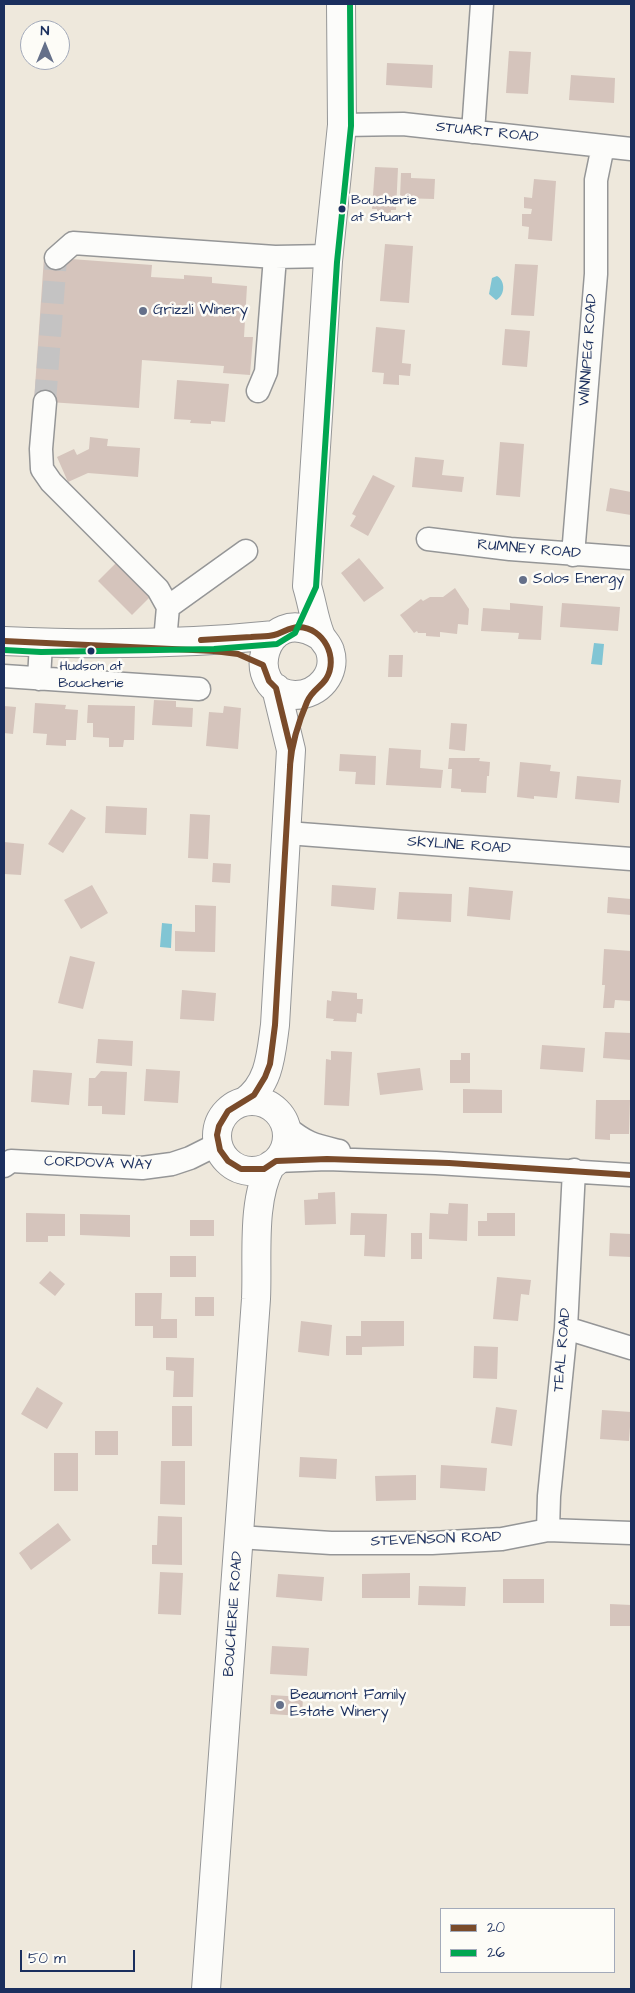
<!DOCTYPE html>
<style>
body{margin:0}
#map{position:relative;width:635px;height:1993px;overflow:hidden;background:#eee8dc;font-family:"Architects Daughter",sans-serif}
canvas{display:block}
.frame{position:absolute;inset:0;border:5px solid #1b2f5e;pointer-events:none}
.legend{position:absolute;left:440px;top:1908px;width:175px;height:65px;box-sizing:border-box;background:#fdfcf7;border:1px solid #a3aaba;margin:0;padding:6px 9px;list-style:none;font-size:15px;color:#1b2f5e}
.legend li{display:flex;align-items:center;gap:10px;height:25px}
.legend b{width:25px;border:1px solid #a3aaba}
.north{position:absolute;left:20px;top:20px;width:50px;height:50px;box-sizing:border-box;background:#fdfcf7;border:1px solid #a3aaba;border-radius:50%;rotate:0deg;font-size:14px;font-weight:700;line-height:20px;text-align:center;color:#1b2f5e}
.north::after{content:'';display:block;margin:auto;width:18px;height:22px;background:#65708a;clip-path:polygon(50% 0,100% 100%,50% 72%,0 100%)}
.scale{position:absolute;left:20px;top:1950px;width:115px;height:22px;box-sizing:border-box;border:2px solid #1b2f5e;border-top:0;padding-left:6px;font-size:15px;line-height:18px;white-space:nowrap;color:#1b2f5e;-webkit-text-stroke:4px #fdfcf7;paint-order:stroke}
</style>
<div id="map">
<canvas width="635" height="1993"></canvas>
<div class="frame"></div>
<ul class="legend">
<li><b style="height:6px;background:#7a4b2a"></b>20</li>
<li><b style="height:6px;background:#00a651"></b>26</li>
</ul>
<div class="north">N</div>
<div class="scale">50 m</div>
</div>
<script>
const ctx = document.querySelector('canvas').getContext('2d');
ctx.lineJoin = 'round';
function fillPath(path, color) { ctx.fillStyle = color; ctx.fill(path, 'evenodd'); }
function strokePath(path, color, width, dash) { ctx.strokeStyle = color; ctx.lineWidth = width; ctx.lineCap = dash ? 'butt' : 'round'; ctx.setLineDash(dash || []); ctx.stroke(path); }
function drawText(font, color, halo, rows, align = 'center') {
  ctx.font = font + ' "Architects Daughter",sans-serif'; ctx.lineWidth = 5; ctx.setLineDash([]); ctx.textBaseline = 'middle'; ctx.strokeStyle = halo; ctx.fillStyle = color; for (const [text, x, y, turn = 0] of rows) {
    ctx.save(); ctx.translate(x, y); ctx.rotate((+turn || 0) * Math.PI / 180); ctx.textAlign = isNaN(turn) ? turn : align; if (halo) ctx.strokeText(text, 0, 0); ctx.fillText(text, 0, 0); ctx.restore();
  }
}
fillPath(new Path2D(`
 M497,276c9,5 8,20 -1,24l-7,-6 3,-16z
 M594,643l10,1 -2,21 -11,-1z
 M162,923l10,1 -1,24 -11,-1z`), '#81c5d4');
fillPath(new Path2D(`
 M509,51l22,1 -3,42 -22,-1z
 M387,63l46,2 -1,23 -46,-3z
 M571,75l44,3 -1,25 -45,-3z
 M375,167l23,1 -2,42h-5v9l-14,-1v-9h-5z
 M401,173h10v5l24,1 -1,20 -34,-1z
 M534,179l22,2 -4,60 -24,-2 1,-12 -7,-1v-12h9l1,-5 -8,-1v-11l8,1z
 M385,244l28,2 -4,57 -29,-2z
 M44,257l108,8 -1,12 33,2v-4l28,2v6l35,3 -3,51h9l-3,38 -27,-2 1,-7 -82,-6 -3,48 -105,-7z
 M515,264l23,1 -4,51 -23,-1z
 M376,327l29,3 -3,33 9,1 -1,12 -11,-1v10l-16,-1 1,-11 -12,-1z
 M505,329l25,2 -3,36 -25,-2z
 M177,380l52,4 -4,38 -14,-1v3l-21,-1 1,-3 -17,-1z
 M90,437l18,2 -1,7 33,2 -2,29 -50,-4 -20,9 -11,-25 17,-8 3,6 12,-6z
 M500,442l24,2 -4,53 -24,-2z
 M415,457l29,3 -2,15 22,2 -2,15 -50,-5z
 M373,475l22,11 -27,50 -18,-10 6,-10 -4,-2z
 M610,488l21,4v23l-25,-4z
 M359,558l25,30 -20,14 -23,-29z
 M116,563l35,33 -19,19 -34,-34z
 M455,588l14,21 -1,16 -10,-1 -1,10 -17,-2v5l-14,-1v-3h-8l-1,-2 -3,2 -14,-18 21,-16 2,2 7,-4h13z
 M510,603l33,3 -2,34 -23,-1 1,-6 -38,-2 2,-23 27,2z
 M562,603l58,4 -2,24 -58,-4z
 M389,655h14l-1,22h-14z
 M154,700l22,1v6l17,1 -1,19 -40,-2z
 M35,703l31,2 -1,4 13,1 -2,30h-10v6l-20,-1 1,-11 -14,-1z
 M88,705l47,1 -1,34h-10l-1,7h-14v-9l-16,-1v-14h-6z
 M4,706l12,1 -3,27 -9,-1z
 M224,706l17,2 -3,41 -32,-3 3,-34 14,1z
 M451,723l16,1 -2,27 -16,-2z
 M389,748l32,2 -1,18 23,2 -2,18 -55,-3z
 M340,754l36,2 -1,29 -20,-1 1,-12 -17,-1z
 M449,758h31l-1,3 11,1 -1,14h-2l-1,17 -25,-1v-3l-10,-1 1,-19h-4z
 M520,762l31,3 -1,6 10,1 -3,26 -23,-2v3l-17,-2z
 M577,776l44,4 -2,23 -44,-4z
 M106,806l41,2 -1,27 -41,-2z
 M71,809l15,9 -23,35 -15,-9z
 M190,814l20,1 -2,44 -20,-1z
 M4,842l20,2 -3,31 -17,-1z
 M213,863l18,1 -1,19 -18,-1z
 M92,885l16,28 -27,16 -17,-29z
 M332,885l44,3 -2,22 -43,-4z
 M469,887l44,4 -3,29 -43,-4z
 M399,892l53,2 -1,28 -54,-3z
 M608,897l23,2v16l-24,-2z
 M195,905l21,1 -1,46 -40,-1v-20l20,1z
 M604,949l27,2v50l-16,-1 -1,8h-11l2,-23h-3z
 M70,956l25,6 -12,47 -25,-6z
 M182,990l34,3 -2,28 -34,-2z
 M332,991l25,2v6h6l-1,15 -5,-1 -1,9 -23,-1 1,-2 -8,-1 1,-18 4,1z
 M605,1032l26,1v27l-28,-2z
 M98,1039l35,2 -1,25 -36,-3z
 M542,1045l43,3 -2,24 -43,-3z
 M331,1051l21,1 -3,54 -25,-1 2,-46 5,1z
 M461,1053h9v30h-20v-23h11z
 M420,1068l3,22 -43,5 -3,-22z
 M146,1069l34,2 -2,32 -34,-2z
 M33,1070l39,3 -3,32 -38,-3z
 M101,1071l26,1 -2,43 -23,-1v-8h-14l1,-28h6z
 M463,1089l39,1v23h-39z
 M596,1100h34l-1,34h-19v6l-15,-1z
 M335,1192l1,32 -31,1 -1,-25 14,-1v-6z
 M449,1203l19,1 -1,37 -38,-2 1,-26 18,1z
 M26,1213l39,1v22h-17v6h-22z
 M351,1213l36,1 -2,43 -21,-1 1,-21h-15z
 M487,1213h28v23h-37v-15h9z
 M80,1214l50,1v22l-50,-2z
 M190,1220h24v16h-24z
 M411,1233h11v26h-11z
 M610,1233l21,1v23l-22,-1z
 M170,1256h26v21h-26z
 M50,1271l15,13 -10,12 -16,-13z
 M497,1277l34,3 -2,15 -8,-1 -3,27 -25,-2z
 M135,1293h27l-1,26h16v19h-24v-12h-18z
 M195,1297h19v19h-19z
 M301,1321l31,4 -3,31 -31,-4z
 M361,1321h43v25l-42,1v8h-16v-19h15z
 M474,1346l24,1 -1,32 -24,-1z
 M166,1357l28,1 -1,39h-20l1,-26 -8,-1z
 M37,1387l26,16 -16,26 -26,-15z
 M172,1406h20v40h-20z
 M496,1407l21,3 -5,36 -21,-3z
 M602,1410l29,2 -2,29 -29,-2z
 M95,1431h23v24h-23z
 M54,1453h24v38h-24z
 M300,1457l37,2 -1,20 -37,-2z
 M161,1461h24v44l-25,-1z
 M441,1465l46,3 -2,23 -45,-3z
 M416,1475v25l-40,1 -1,-25z
 M158,1516l24,1v48l-30,-1v-19h5z
 M58,1523l13,17 -40,30 -12,-17z
 M160,1572l23,1 -2,42 -23,-1z
 M410,1573v25h-48v-24z
 M278,1574l46,3 -2,24 -46,-4z
 M503,1579h41v24h-41z
 M419,1586l47,1 -1,19 -47,-1z
 M610,1604l21,1v21h-21z
 M272,1646l37,2 -2,28 -37,-2z
 M271,1695l32,2 -1,19 -32,-2z`), '#d5c4bc');
strokePath(new Path2D(`
 M45,402l11,-144`), '#c4c3c3', 22, [22, 11]);
const minor = new Path2D(`
 M342,125l61,-1 228,25
 M473,132l9,-128
 M56,258l17,-15 202,14
 M258,391l8,-19 9,-115 54,-1
 M45,402l-4,47 1,20 9,13 107,107 10,18
 M428,539l82,10 121,9
 M573,555l23,-281v-94l7,-34
 M165,641l3,-34 78,-56
 M4,676l195,13
 M39,679l2,-36
 M287,833l344,26
 M286,1127c21,17 28,18 53,24
 M276,1161l51,-2 109,4 195,12
 M4,1166l7,-5 131,7 30,-4 18,-6 28,-14
 M566,1328l65,20
 M548,1530l1,-34 17,-168 8,-158
 M239,1537l92,6h101l70,-4 46,-9 83,3`);
const major = new Path2D(`
 M320,636c-58,-37 -79,58 -25,59 24,0 42,-22 35,-44 -2,-7 -8,-11 -10,-17 -6,-15 -8,-32 -13,-48l21,-325 14,-136 -1,-121
 M4,641c88,4 183,3 271,-6
 M217 1136a35 35 0 1 1 70 0a35 35 0 1 1-70 0Z
 M244,1102c26,-18 27,-48 31,-77l16,-275 -15,-62
 M206,1989l50,-690c2,-41 -5,-98 15,-134`);
strokePath(minor, '#959697', 25);
strokePath(major, '#959697', 30);
strokePath(minor, '#fcfcfa', 22);
strokePath(major, '#fcfcfa', 28);
strokePath(new Path2D(`
 M201,640c17,-1 33,-2 50,-3 7,-1 16,0 23,-2 9,-2 15,-8 25,-8 25,1 40,31 27,52 -6,9 -14,11 -19,23 -9,21 -15,41 -17,63
 M4,641l210,10 24,3 25,11 6,16 7,7 15,62 -16,275 -5,39 -5,13 -11,18 -26,16 -9,15 -2,9 3,15 8,11 13,8h23l12,-8 51,-2 122,4 182,12`), '#7a4b2a', 6);
strokePath(new Path2D(`
 M4,650l37,2 173,-3 63,-5 18,-11 21,-46 21,-325 14,-136 -1,-122`), '#00a651', 6);
for (const [x, y, r, color] of [
 [342,209,4.5,"#1b2f5e"],
 [143,311,5,"#65708a"],
 [523,580,5,"#65708a"],
 [91,651,4.5,"#1b2f5e"],
 [280,1705,5,"#65708a"]
]) { const dot = new Path2D(); dot.arc(x, y, r, 0, 2 * Math.PI); ctx.fillStyle = color; ctx.fill(dot); strokePath(dot, '#fdfcf7', 2); }
drawText('14px', '#1b2f5e', '#fdfcf7', [
 ["Boucherie",351,201],
 ["at Stuart",351,218],
 ["Hudson at",91,667,"center"],
 ["Boucherie",91,684,"center"]
], 'left');
drawText('15px', '#1b2f5e', '#fdfcf7', [
 ["STUART ROAD",487,133,6],
 ["WINNIPEG ROAD",589,350,-86],
 ["RUMNEY ROAD",529,550,5],
 ["SKYLINE ROAD",459,846,4],
 ["CORDOVA WAY",98,1164,2],
 ["TEAL ROAD",563,1350,-85],
 ["STEVENSON ROAD",436,1540,-2],
 ["BOUCHERIE ROAD",234,1614,-86]
]);
drawText('15px', '#1b2f5e', '#fdfcf7', [
 ["Grizzli Winery",153,311],
 ["Solos Energy",533,580],
 ["Beaumont Family",290,1696],
 ["Estate Winery",290,1713]
], 'left');
</script>
